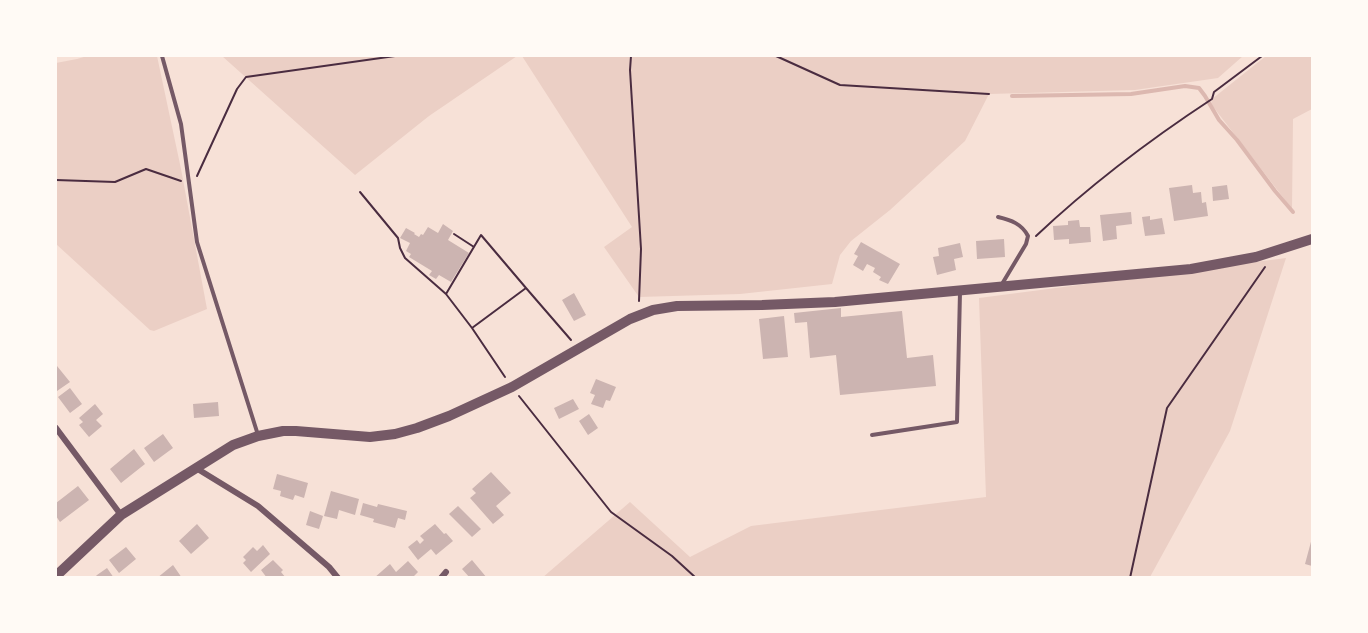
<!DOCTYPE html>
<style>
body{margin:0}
#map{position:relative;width:1368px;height:633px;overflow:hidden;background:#f7e1d7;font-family:"Crimson Pro",serif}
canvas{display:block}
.frame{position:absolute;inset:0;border:57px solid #fffaf5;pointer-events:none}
</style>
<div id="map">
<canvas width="1368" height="633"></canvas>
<div class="frame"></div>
</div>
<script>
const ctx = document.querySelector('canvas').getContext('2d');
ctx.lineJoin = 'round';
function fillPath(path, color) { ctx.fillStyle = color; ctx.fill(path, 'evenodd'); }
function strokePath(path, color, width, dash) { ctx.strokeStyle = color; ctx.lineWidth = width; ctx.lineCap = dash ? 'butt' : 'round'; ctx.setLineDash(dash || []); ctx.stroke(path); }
fillPath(new Path2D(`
 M87,56h70l24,113 26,140 -53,22 -4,-1 -94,-86v-181l21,-4z
 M222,56h295l-88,60 -74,59z
 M522,56h721l-25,22 -83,12 -146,4 -24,47 -75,69 -39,31 -11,14 -8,29 -92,10 -101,3 -35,-50 28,-20z
 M1266,56h46v53l-19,10 -1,90 -81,-105 1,-5z
 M1286,258l-56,173 -80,146 -608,1 88,-76 60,55 61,-31 235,-29 -7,-199z`), '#ebcfc5');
strokePath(new Path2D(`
 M1012,96l119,-2 54,-8 14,2 6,8 14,24 18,20 38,51 18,21`), '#dcb8b0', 4);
fillPath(new Path2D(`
 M1192,185l1,8 8,-1 1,11 4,-1 2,14 -34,5 -5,-33z
 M1227,185l2,14 -16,2 -1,-14z
 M1131,212l1,12 -16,2 1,13 -14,2 -3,-26z
 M1150,216v4l12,-2 3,16 -20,2 -3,-19z
 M1079,220l1,7h10l1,15 -22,2v-5l-15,1 -1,-14 15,-1v-4z
 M443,224l10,7 -5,9 21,13 -18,29 -12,-7 -3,4 -7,-4 3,-4 -23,-14 2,-3 -5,-3 4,-8 -10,-5 6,-10 9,5 -1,1 5,3 2,-3 2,1 5,-8 10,6z
 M1004,239l1,18 -28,2 -1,-18z
 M861,242l39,22 -12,20 -9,-4 2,-3 -8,-5 2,-4 -8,-4 -4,7 -10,-6 5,-9 -4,-2z
 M960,243l3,14 -9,2 2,11 -19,5 -4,-18 6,-1 -1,-8z
 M574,293l12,22 -12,6 -12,-21z
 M841,308v9l61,-6 5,47 26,-3 3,31 -96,9 -4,-40 -26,3 -3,-36 -12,1 -1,-10z
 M784,316l4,41 -25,2 -4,-40z
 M57,366l13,16 -13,9 -1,-1v-23z
 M596,379l20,8 -6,14 -4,-1 -3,8 -12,-4 4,-9 -5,-2z
 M70,388l12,16 -12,9 -12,-16z
 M573,399l6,10 -20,10 -5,-11z
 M218,402l1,14 -25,2 -1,-14z
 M95,404l8,10 -7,6 6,6 -13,11 -10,-12 4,-3 -4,-4z
 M589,414l9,14 -10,7 -9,-14z
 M163,434l10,14 -19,14 -10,-14z
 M134,449l11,15 -24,19 -11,-14z
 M491,472l20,21 -15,13 8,9 -11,9 -23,-26 6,-5 -4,-4z
 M277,474l31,9 -4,15 -9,-3 -2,5 -13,-4 1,-5 -8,-2z
 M78,486l11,14 -29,22 -4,-6v-13z
 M331,491l28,8 -4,16 -16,-5 -2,9 -13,-3z
 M363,503l14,4 1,-3 29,7 -2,9 -7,-2 -3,10 -22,-6 1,-3 -14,-4z
 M458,506l23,23 -9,8 -23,-23z
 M310,511l13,5 -4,13 -13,-4z
 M197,524l12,14 -18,16 -12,-13z
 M435,524l9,10 2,-1 7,8 -17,14 -5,-6 -13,11 -10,-13 9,-7 3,4 4,-4 -4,-4z
 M1312,538v28l-7,-2z
 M263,545l7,9 -19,18 -8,-9 3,-3 -3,-3 10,-10 4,4z
 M126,547l10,12 -17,14 -10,-13z
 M273,560l10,10 -2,2 5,6h-19l-6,-8z
 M472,560l15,18h-17l-8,-9z
 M408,561l10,11 -6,6h-38l16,-14 6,8z
 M173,565l9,13h-25z
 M107,568l7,10h-20l3,-3z`), '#ccb4b1');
strokePath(new Path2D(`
 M631,56l-1,14 11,179 -2,52
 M776,56l64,29 149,9
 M197,176l40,-87 9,-12 149,-21
 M56,180l59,2 31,-13 35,12
 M360,192l38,46 2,10 5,10 41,36 26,34 33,49
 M454,234l20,13
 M1036,236c53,-50 115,-97 176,-137l2,-7 48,-36
 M446,294l35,-59 45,53
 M472,328l54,-40 45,52
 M519,396l92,116 61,44 24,22
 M1130,578l37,-170 98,-141`), '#4a2c40', 2);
strokePath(new Path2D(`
 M162,56l19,68 16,118 61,193
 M998,217c13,3 24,7 30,19l-2,8 -24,40
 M872,435l85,-13 3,-130`), '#755966', 4);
strokePath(new Path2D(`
 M56,428l65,87
 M196,468l62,38 71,61 9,11
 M441,578l5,-6`), '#755966', 6);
strokePath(new Path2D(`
 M56,576l65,-61 112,-70 25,-9 25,-5h13l74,6 25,-3 22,-6 32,-12 63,-29 118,-68 23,-9 24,-4 85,-1 73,-3 356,-33 65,-12 56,-18`), '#755966', 10);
</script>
